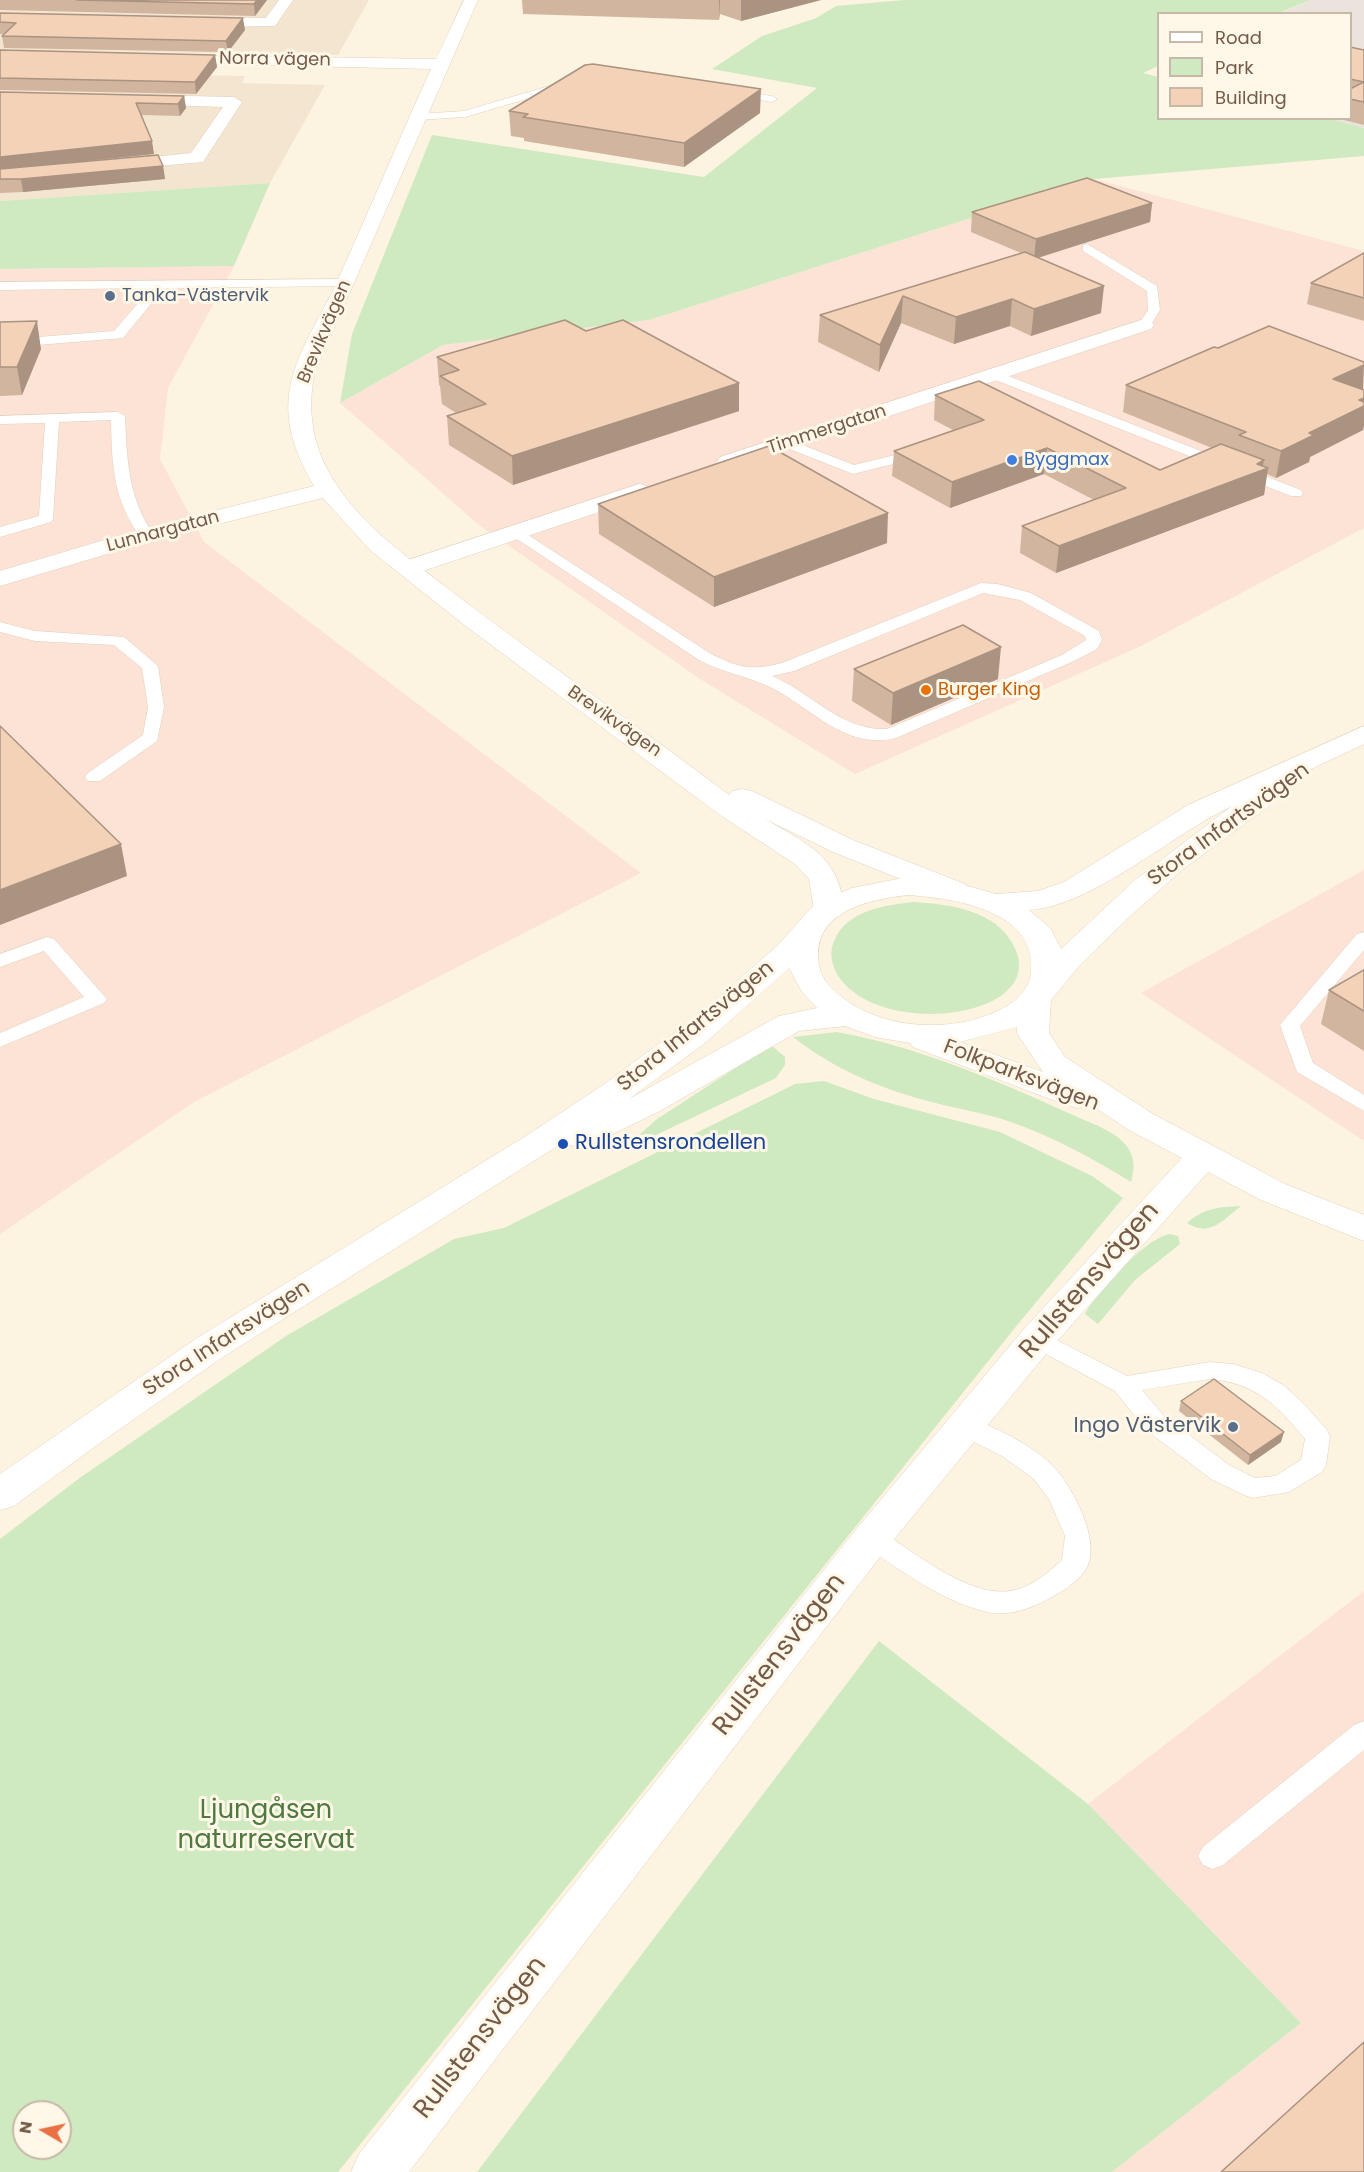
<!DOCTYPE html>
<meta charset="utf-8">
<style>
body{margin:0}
#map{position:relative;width:1364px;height:2172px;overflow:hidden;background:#fdf3e1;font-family:Poppins,sans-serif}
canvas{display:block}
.legend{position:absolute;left:1157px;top:12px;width:195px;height:108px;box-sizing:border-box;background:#fff7e8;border:2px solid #c7b8a8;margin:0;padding:8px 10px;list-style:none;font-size:18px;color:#745a48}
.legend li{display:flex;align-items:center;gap:12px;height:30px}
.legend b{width:30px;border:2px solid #c7b8a8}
.north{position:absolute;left:12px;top:2100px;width:60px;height:60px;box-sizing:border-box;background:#fff7e8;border:2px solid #c7b8a8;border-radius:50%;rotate:279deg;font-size:16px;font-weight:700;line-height:24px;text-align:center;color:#745a48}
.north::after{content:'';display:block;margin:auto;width:21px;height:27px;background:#ea7143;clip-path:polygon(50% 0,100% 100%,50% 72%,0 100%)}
</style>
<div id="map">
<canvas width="1364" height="2172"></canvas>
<ul class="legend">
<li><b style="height:8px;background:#fff"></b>Road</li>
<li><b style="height:16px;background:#cfeac0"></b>Park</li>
<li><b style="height:16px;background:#f3d2b8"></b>Building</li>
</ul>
<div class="north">N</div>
</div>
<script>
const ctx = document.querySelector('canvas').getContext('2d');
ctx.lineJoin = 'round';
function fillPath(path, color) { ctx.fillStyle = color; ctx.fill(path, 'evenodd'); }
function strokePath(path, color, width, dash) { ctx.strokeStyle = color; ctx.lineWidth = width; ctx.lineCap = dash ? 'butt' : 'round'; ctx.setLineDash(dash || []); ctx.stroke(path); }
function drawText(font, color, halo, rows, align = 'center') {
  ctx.font = font + ' Poppins,sans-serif'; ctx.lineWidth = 6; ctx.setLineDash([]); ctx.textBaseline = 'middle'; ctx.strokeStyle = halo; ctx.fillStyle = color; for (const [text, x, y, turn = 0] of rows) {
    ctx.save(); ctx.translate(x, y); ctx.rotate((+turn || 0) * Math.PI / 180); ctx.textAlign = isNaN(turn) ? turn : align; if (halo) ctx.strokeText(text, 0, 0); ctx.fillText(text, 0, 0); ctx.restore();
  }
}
fillPath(new Path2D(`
 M0,0h369l-31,55 -338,-5z
 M0,71l245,5 -3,7 83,2 -55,98 -270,18z`), '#f4e5d0');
fillPath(new Path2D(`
 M1094,179l270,72v277l-223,118 -286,128 -155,-95 -221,-154 -139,-122 103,-58 206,-25z
 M234,266l-66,122 -8,71 44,83 437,331 -447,229 -194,132v-965z
 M1364,870v271l-223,-148z
 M1364,1591v581h-252l189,-149 -213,-219z`), '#fde3d5');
fillPath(new Path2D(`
 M1310,0h54v128l-38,-9 24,-1v-104h-71z`), '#ebe4dd');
fillPath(new Path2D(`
 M904,0h406l-31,13 -121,1v52l-15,7 15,4v41h168l38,10v28l-270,23 -445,141 -206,25 -103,58 12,-69 80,-199 272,42 113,-89 -105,-19 50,-33 54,-18 20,-12z
 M270,183l-36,83 -234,3v-68z
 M914,902c32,2 75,7 95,36 55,79 -131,105 -172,36 -6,-11 -8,-23 -2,-35 13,-29 51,-34 79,-37z
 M837,1032c82,15 161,49 236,83 17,8 40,15 52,29 10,12 10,24 6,38 -39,-24 -79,-46 -123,-61 -27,-9 -56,-13 -84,-21 -48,-13 -91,-32 -131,-63z
 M771,1045l14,12v8l-9,13 -156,74 37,-33z
 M824,1081l50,18 126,33 92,44 31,22 -105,126 -680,848h-338v-633l81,-62 205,-141 168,-97 50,-11 291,-144zM24,2112h36v36h-36z
 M1241,1206c-18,14 -32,32 -54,17 17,-15 32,-16 54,-17z
 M1170,1234l8,2 2,8 -45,36 -37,44 -13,-10c13,-23 60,-76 85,-80z
 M879,1641l209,163 213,219 -189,149h-635z`), '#cfeac0');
const service = new Path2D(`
 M566,78l9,2 -11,8 -99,29 -48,3 -5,-3 5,-3 47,-3 92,-27z
 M732,90l40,6 5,3 -5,3 -44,-7 -1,-2z
 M1087,244l70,42 3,24 -11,18h-10l-1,-3 10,-15 -1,-19 -64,-40v-6z
 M346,279l6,4 -2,3 -186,2 -41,50 -123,10v-8l114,-9 37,-43 -151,2v-8z
 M993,370l308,120 2,3 -2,3h-10l-303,-119v-6z
 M118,412l7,4c2,44 3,82 29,119l-3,3h-10c-28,-39 -29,-71 -30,-118l-52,2 -6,97 -2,3 -51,15v-10l39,-11 6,-93 -45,1v-8z
 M787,439l67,26 66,-16 7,4 -2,3 -72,18 -71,-28 -2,-3z
 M516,527l195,127c29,14 39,17 71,9l199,-80 16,1 34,9 68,38 3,9 -5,9 -23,12 -178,77c-51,12 -83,-29 -124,-50 -23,-12 -49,-15 -73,-28l-188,-125 -3,-3 3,-3zM983,593l37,7 65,36 1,4 -24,15 -175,74c-46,2 -75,-36 -115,-53l22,-5z
 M0,622l35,9 89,6 34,29 6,41 -7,34 -57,40h-12l-3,-4 3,-4 55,-38 5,-28 -6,-39 -28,-23 -79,-4 -35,-9z
 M1364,932v18l-64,76 13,37 51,32v16l-67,-39 -17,-47 77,-91z
 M47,937l7,2 53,60 -3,4 -104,44v-14l84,-36 -40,-46 -44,16v-13z
 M1037,1330l90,46 83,-14 23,2 29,9 21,12 21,19 23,26 3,7 -4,28 -4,7 -33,20 -36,6 -9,-3 -33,-16 -65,-49 -31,-39 -86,-46 -4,-6 4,-6zM1210,1379c46,4 67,26 95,60l-4,21 -26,16 -20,2 -26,-13 -65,-49 -22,-26z
 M965,1417c29,9 65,27 87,48 20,20 53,81 32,107 -8,11 -24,21 -36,27 -18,10 -41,18 -61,13 -46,-11 -85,-41 -124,-67l-4,-7 4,-7 9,-3 9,3c34,22 92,70 134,59 18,-4 34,-18 47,-30l3,-24 -16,-37 -15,-20 -32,-23 -46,-23 -3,-7 3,-7z
 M1364,1721v29l-141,115 -10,4 -10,-4 -5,-9 5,-9 151,-122z`);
const minor = new Path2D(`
 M279,0h14l-18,26 -75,1 -8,-5 8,-5 66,1z
 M140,95l94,2 8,5 -39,60 -92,8 -3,-4 3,-4 6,-1 74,-8 32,-46 -89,-3 -2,-4 2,-4z
 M1144,319l7,2 3,4 -3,4 -415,138h-16l-3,-5 3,-5z
 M639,484l8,2 4,5 -4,5 -230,77 -9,2 -9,-2 -3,-5 3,-5z
 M1204,1144l12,3 5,8 -5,8 -166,186 -164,200 -477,623h-58l8,-18 499,-627 166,-198 168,-182z`);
const tertiary = new Path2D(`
 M464,0h14l-163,372c-9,39 -2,78 21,112 29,45 77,77 119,110 90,69 184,132 274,201l3,-4 10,-2 10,2 101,49 112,44 4,6 -4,6 -11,3 -11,-3 -110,-44 -68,-33c42,25 75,37 79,91l-4,6 -11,3 -11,-3 -4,-6 -5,-31 -14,-15 -75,-49 -253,-188 -97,-77 -47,-52 -169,42 -154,46v-15l138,-41 176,-44c-16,-27 -29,-58 -25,-91 5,-41 31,-76 48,-113 32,-71 62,-143 94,-213l-261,-6 -6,-2 -2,-3 2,-3 272,4z`);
const secondary = new Path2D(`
 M1364,726v18l-104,49 8,2 4,6 -4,6 -86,63 -53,47 -50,49 -28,34 -2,33 16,24 88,57 132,70 79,31v26l-103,-41 -132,-70 -39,-26 -12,4 -12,-3 -153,-58 -3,-4 -35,-6 -30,-11 -46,5 -139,80 -70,34 -12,3 -14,-6 -341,215 -126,88 -83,61 -14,4v-36l197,-136 329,-202 77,-51 99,-73 76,-67 33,-37 12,-8 29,-12 56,-11 45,5 43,12 42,-3 26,-9 124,-77zM1232,806l-97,74 -74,69 -10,-20 -22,-19c64,-4 143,-76 203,-104zM908,895c46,3 130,16 123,77 -2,21 -19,33 -38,41 -51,22 -127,15 -165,-29 -7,-7 -10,-20 -10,-29 0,-46 55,-56 90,-60zM789,968l13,24 15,16 -38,8 -150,83 76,-56zM1017,1027v6l26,39 -83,-30z`);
strokePath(service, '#e1d0bd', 1);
strokePath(minor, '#e1d0bd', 1);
strokePath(tertiary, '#e1d0bd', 1);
strokePath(secondary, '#e6d1bb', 1);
fillPath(service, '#fff');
fillPath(minor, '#fff');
fillPath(tertiary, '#fff');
fillPath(secondary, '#fff');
fillPath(new Path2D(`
 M0,0h267l-12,16 -255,-6z
 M522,0h299l-80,21 -21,-7 -1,6 -196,-6z
 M0,13l245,17 -17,22 -224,-4 -2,-12 2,-2h-4z
 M1350,47l14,3v75l-28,-7h14z
 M0,50l215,5 2,12 -21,27 -196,-4z
 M0,92l184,4 2,12 -6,8 -38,-1 12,39 -97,10 106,2 2,13 -142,13 -23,1z
 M509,111l251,2 -76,54 -160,-26v-3l-13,-2z
 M1152,203l-2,19 -112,36 63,55 -70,23 -21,-10 -56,18 -53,-21 -22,49 -61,-30 2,-27 201,-62 -50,-21 1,-20z
 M1364,253v68l-57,-17 4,-21z
 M0,322l41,27 -19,46 -22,1z
 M586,331l153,52v28l-226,74 -64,-40 -2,-29 9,-3 -14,-9 -2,-18 -1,-1 -2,-28z
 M1126,385l237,5v40l-53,27 -1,5 -33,16 -9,-4 -3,21 -208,78 -36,-20 2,-27 72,-26 -50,-26 -94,34 -58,-32 2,-25 59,-21 -19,-10 1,-25 225,75 52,-22 -89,-36z
 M598,504l289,39 -173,64 -115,-73z
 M854,669l144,10 -107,46 -39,-24z
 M1364,970v81l-43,-27 8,-34z
 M1181,1401l100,41 -33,23 -69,-54z`), '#d1b59e');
fillPath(new Path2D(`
 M257,0h10l-12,16 -1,-12z
 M719,0h1l-1,20z
 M741,0h80l-80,21z
 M243,18l2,12 -17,22 -2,-11z
 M215,55l2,12 -21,27 -1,-12z
 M761,89l-1,24 -76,54v-24z
 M184,96l2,12 -6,8 -2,-12z
 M152,141l2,13 -154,16v-13z
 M163,166l2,13 -142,13 -2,-13z
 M1152,203l-2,19 -116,37 2,-20z
 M1104,286l-3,27 -70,23 3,-27z
 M903,296l-2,27 -22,49 1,-27z
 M1012,299l-2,27 -56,18 2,-27z
 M37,321l4,28 -19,46 -5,-28z
 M1364,365l-1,25 -30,-11z
 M739,383v28l-226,74 -1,-29z
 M1364,398v28l-1,4 -53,27 -1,5 -33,16 5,-27z
 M1047,448l-3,26 -94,34 2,-26z
 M1264,460l-2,11 6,-3 -4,27 -208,78 3,-27z
 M888,513l-1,30 -173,64v-30z
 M1001,647l-3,32 -107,46 2,-32z
 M121,844l6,32 -127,49v-35z
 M1284,1432l-3,10 -33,23 2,-10z`), '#aa9381');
const building = new Path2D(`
 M77,0h180l-3,4z
 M0,13l243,5 -17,23 -224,-5 14,-13 -16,-1z
 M1350,47l14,3v32l-14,-3z
 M0,50l215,5 -20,27 -195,-4z
 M593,64l168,25 -77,54 -161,-26 5,-3 -19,-3 76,-46z
 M1364,82v20l-14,-3v-10z
 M0,92l184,4 -6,8 -42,-1 16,38 -152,16z
 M158,155l5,11 -142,13h-21v-10z
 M1087,178l65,25 -116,36 -64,-27z
 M1025,252l79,34 -70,23 -22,-10 -56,18 -53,-21 -23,49 -60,-30z
 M1364,253v45l-53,-15z
 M565,320l21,11 37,-11 116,63 -227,73 -65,-40 39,-12 -46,-28 19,-6 -22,-13z
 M37,321l-20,46h-17v-45z
 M1269,326l95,36v3l-31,14 31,11v8l-5,2 5,2v4l-55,27 5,2 -33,16 -42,-16 7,-3 -120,-47 88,-38 4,1z
 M979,381l181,89 61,-26 43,16 -7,4 11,4 -209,78 -37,-20 104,-38 -79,-40 -95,34 -58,-31 90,-31 -49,-25z
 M769,446l119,67 -174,64 -116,-73z
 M963,625l38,22 -108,46 -39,-24z
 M0,726l121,118 -121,46z
 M1364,970v41l-35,-21z
 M1214,1379l70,53 -34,23 -69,-54z
 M1364,2042v130h-143z`);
fillPath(building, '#f3d2b8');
strokePath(building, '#aa9381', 1.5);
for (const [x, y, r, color] of [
 [110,296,6,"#5c6f8a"],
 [1012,460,6,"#3f7fe0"],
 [926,690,6,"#e8710a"],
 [563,1144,6,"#1a4fb4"],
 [1233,1427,6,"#5c6f8a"]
]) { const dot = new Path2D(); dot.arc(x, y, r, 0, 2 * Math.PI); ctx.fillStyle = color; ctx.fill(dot); strokePath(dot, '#fff7e8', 2); }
drawText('18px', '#745a48', '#fff7e8', [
 ["Norra vägen",275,60,1],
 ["Brevikvägen",325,332,-67],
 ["Timmergatan",827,430,-18],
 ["Lunnargatan",163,532,-15],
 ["Brevikvägen",614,722,35]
]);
drawText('18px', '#4e5e75', '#fff7e8', [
 ["Tanka-Västervik",122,296]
], 'left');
drawText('18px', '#366cbe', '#fff7e8', [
 ["Byggmax",1024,460]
], 'left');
drawText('18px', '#c56008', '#fff7e8', [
 ["Burger King",938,690]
], 'left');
drawText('21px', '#745a48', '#fff7e8', [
 ["Stora Infartsvägen",1229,825,-36],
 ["Stora Infartsvägen",696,1027,-39],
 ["Folkparksvägen",1021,1076,21],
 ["Stora Infartsvägen",227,1339,-33]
]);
drawText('21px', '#164399', '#fff7e8', [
 ["Rullstensrondellen",575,1144]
], 'left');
drawText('21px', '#4e5e75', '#fff7e8', [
 ["Ingo Västervik",1221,1427]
], 'right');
drawText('26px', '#745a48', '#fff7e8', [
 ["Rullstensvägen",1090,1281,-49],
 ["Rullstensvägen",780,1655,-52],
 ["Rullstensvägen",481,2038,-52]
]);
drawText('26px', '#4e7a40', '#fff7e8', [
 ["Ljungåsen",266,1811],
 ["naturreservat",266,1841]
]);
</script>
